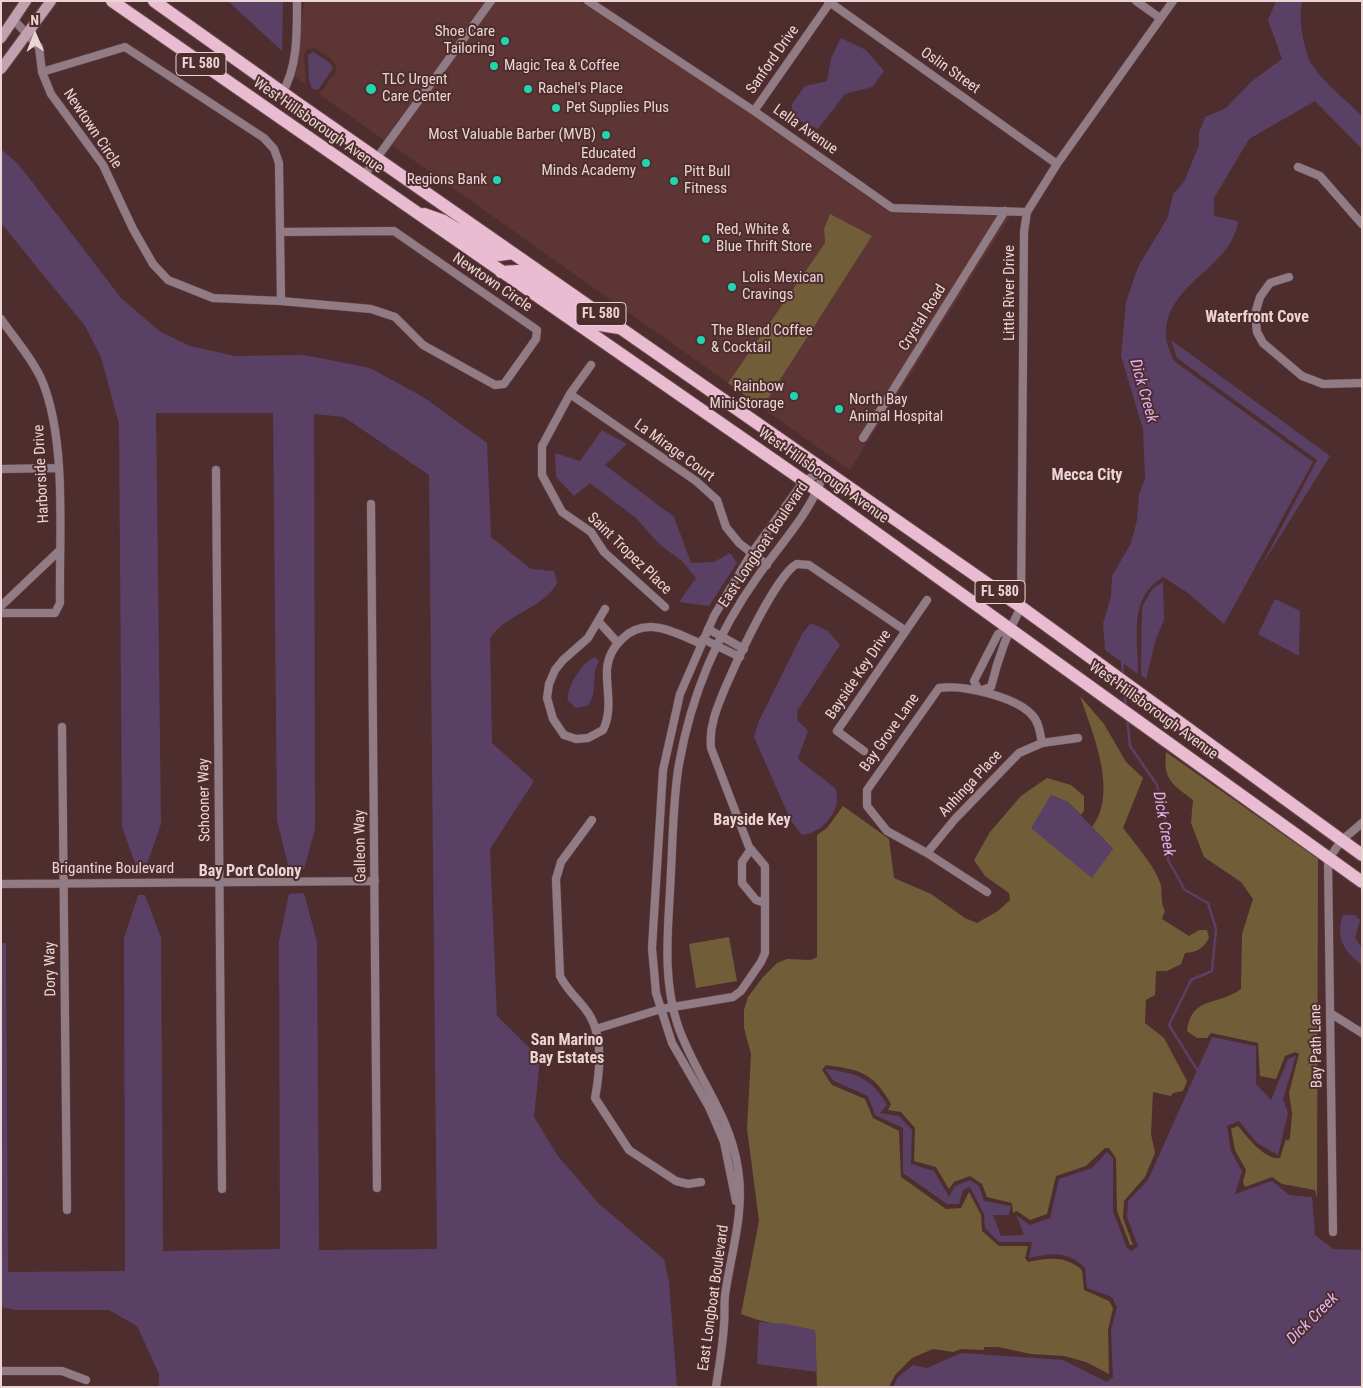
<!DOCTYPE html>
<style>
body{margin:0}
#map{position:relative;width:1363px;height:1388px;overflow:hidden;background:#4e2d2e;font-family:"Roboto Condensed",sans-serif}
canvas{display:block}
.frame{position:absolute;inset:0;border:2px solid #ebd5d4;pointer-events:none}
.north{position:absolute;left:10px;top:10px;width:50px;height:50px;-webkit-text-stroke:4px #4e2d2e;paint-order:stroke;rotate:359deg;font-size:14px;font-weight:700;line-height:20px;text-align:center;color:#ebd5d4}
.north::after{content:'';display:block;margin:auto;width:18px;height:22px;background:#ebd5d4;clip-path:polygon(50% 0,100% 100%,50% 72%,0 100%)}
</style>
<div id="map">
<canvas width="1363" height="1388"></canvas>
<div class="frame"></div>
<div class="north">N</div>
</div>
<script>
const ctx = document.querySelector('canvas').getContext('2d');
ctx.lineJoin = 'round';
function fillPath(path, color) { ctx.fillStyle = color; ctx.fill(path, 'evenodd'); }
function strokePath(path, color, width, dash) { ctx.strokeStyle = color; ctx.lineWidth = width; ctx.lineCap = dash ? 'butt' : 'round'; ctx.setLineDash(dash || []); ctx.stroke(path); }
function drawText(font, color, halo, rows, align = 'center') {
  ctx.font = font + ' "Roboto Condensed",sans-serif'; ctx.lineWidth = 4; ctx.setLineDash([]); ctx.textBaseline = 'middle'; ctx.strokeStyle = halo; ctx.fillStyle = color; for (const [text, x, y, turn = 0] of rows) {
    ctx.save(); ctx.translate(x, y); ctx.rotate((+turn || 0) * Math.PI / 180); ctx.textAlign = isNaN(turn) ? turn : align; if (halo) ctx.strokeText(text, 0, 0); ctx.fillText(text, 0, 0); ctx.restore();
  }
}
fillPath(new Path2D(`
 M304,1h181l-101,139 -65,-46 17,-22v-6l-5,-8 -17,-10 -7,1 -3,6 2,30 -11,-8z
 M496,1h83l173,114 138,98 108,3 -141,223 7,6 143,-229h3l-160,254 -88,-62 110,-172 -48,-7 1,14 -97,140 -336,-238z`), '#5d3535');
fillPath(new Path2D(`
 M830,214l42,22 -110,172 -34,-25 97,-140 -1,-14z
 M1080,696l24,28 22,38 17,16 -20,50c12,16 28,33 36,52 5,10 0,21 6,31l-3,8 27,17 10,-6h8l2,8c-6,11 -12,14 -24,15l-4,11 -14,7h-11l-1,24 -9,5 -1,23 19,15 23,43 -4,10 -10,2 -2,3 -18,-4 -2,42 4,19 -10,24 -21,24 -1,17 10,27h-3l-13,-34 -1,-53 -7,-10h-4l-19,18 -30,10 -9,38 -17,6 -13,-9 -4,2 -1,-10 -25,-6 -5,-13 -12,-8 -16,6 -5,7 -13,-22 -22,-6 1,-33 -14,-16 -13,-2 3,-6c-18,-32 -31,-34 -65,-39l-4,5 10,15 33,14 8,19 26,13 2,46 45,32 15,-1 8,-16 12,23 1,16 17,15h29l-3,12 3,4c20,-4 37,-7 54,8l2,20 25,11 4,7 -5,22 1,44 -23,-12 -22,-6 -33,-2 -33,-7h-14v3l-23,-1 -8,3 -20,-3 -21,9 -17,17 -6,12h-72l-2,-56c-25,-6 -51,-7 -74,-17l18,-93 -12,-92 4,-75 -7,-26v-18l4,-13 15,-20 14,-14 10,-4 24,1 6,-3v-122l10,-7 16,-22 46,33 5,39 37,16 34,24 12,5 21,-12 12,-11 -1,-7 -24,-17 -11,-16 16,-28 31,-36 26,-18 24,7 13,11v15l-3,4 -13,-13 -17,-7 -4,7 66,47 -21,-22c27,-35 0,-95 -12,-131z
 M1166,752l152,107 -1,339 -2,-8 -33,-6 -10,-7 -27,10 -2,-5 3,-12 -11,-20 -4,-21 7,-3c8,10 28,35 42,32l6,-19 2,2 2,-3 2,-25 -3,-20 10,-39 -4,-2 -10,4 -9,23 -16,-3 -2,-33 -47,-10 -4,5h-10l-10,-7c4,-35 31,-25 54,-42l1,-55 11,-35 -12,-17 -37,-25 -13,-34 2,-23c-21,-16 -30,-20 -27,-48z
 M729,937l8,44 -41,7 -7,-44z`), '#725d39');
fillPath(new Path2D(`
 M228,1h55l-1,50z
 M1276,1h27c-7,10 2,55 9,64 13,19 34,35 50,51v33l-47,-48 -66,38 -35,59v18l24,5c-5,46 -73,62 -72,114 0,8 5,19 8,26l139,101 -89,162 -36,-31 -25,-16c-35,21 -25,60 -25,97l-33,-24 -2,-26 8,-28 1,-20 19,-33 6,-23 2,-26 6,-15 -2,-50 -22,-73 5,-54 12,-35 30,-50 5,-23 11,-12 15,-37v-12l6,-16 21,-9 26,-27 30,-22 -14,-39z
 M841,38l25,12 18,21 -12,16 -27,7 -27,35 -27,-12 1,-13 13,-18 22,-5 4,-23z
 M313,52l16,10 4,6 -15,22 -6,-1 -3,-9 -1,-25z
 M1,149l18,16 102,133 38,33 31,15 45,10 69,-1 66,13 53,29 64,46 4,94 40,32 23,2 3,12c-14,26 -50,30 -67,55l2,105 42,38 -44,68 7,167 43,42 -6,59 24,39 41,48 65,55 5,23 8,105h-518v-13l-22,-48 -28,-16h-94l-14,-3v-364h5l2,329 117,-1 -1,-333 14,-43h7l16,43 2,313 117,-2 -1,-307 10,-48 15,-1 13,49 2,308 118,-1 -8,-774 -85,-58 -30,-3 1,415 -11,40h-15l-12,-49 -4,-407h-117l5,411 -16,46 -7,1 -16,-44 -3,-403 -18,-67 -16,-31 -84,-103z
 M1171,340l159,116 -71,114 58,-110 -140,-102z
 M602,430l25,14 -22,21 69,52 17,46 23,-1 16,-9 7,10 -28,43 -30,-4 17,-24 -14,-17 -23,-17 -23,-26 -46,-35 -16,13 -18,-19 -1,-24 25,8z
 M1163,582l1,38 -8,19 -10,40 -5,-4 1,-68 10,-18z
 M1275,599l25,12 -1,45 -41,-22z
 M811,623l17,8 12,14 -43,66 1,10 10,10 -10,27 2,3 35,27c9,20 -13,46 -33,47l-11,-14 -37,-84 4,-14 44,-89z
 M595,657l4,4c-9,14 0,33 -12,45l-11,2 -8,-7c-3,-12 15,-40 27,-44z
 M1051,795l17,7 45,47 -21,29 -61,-50z
 M1343,915h12l5,5 -5,18 7,10v17c-18,-13 -27,-28 -19,-50z
 M1212,1037l44,9v38l15,16 17,-41 8,-3 -13,43 5,14 -10,42 -21,-12 -18,-22 -12,5 4,25 11,20 -7,23 37,-13 17,14 23,2 3,38 18,14 29,1v137h-469l5,-10 15,-12 14,3 34,-15 102,7 44,22 6,-5 -2,-47 6,-23 -5,-10 -25,-9 -2,-20c-18,-18 -33,-15 -56,-10l3,-16h-33l-14,-14 -1,-14 -14,-27 -7,3 -4,14h-12l-44,-31v-45l-28,-13 -7,-19 -34,-15 -9,-12c31,4 46,8 62,36l-7,8 19,3 13,14 -1,34 23,7 15,26 6,-11 15,-6 9,6 5,15 27,5 -2,9h-16l8,21 23,-1 -8,-20 14,10 20,-7 9,-39 33,-11 15,-16 6,6v53l14,37 5,3 6,-5 -11,-29 1,-16 20,-21z
 M759,1322l27,2 29,6 2,42 -60,-8z`), '#5b4065');
strokePath(new Path2D(`
 M1122,659l1,17
 M1124,689l2,19
 M1127,719l3,27 27,39 8,33 3,42 17,30 23,13 8,26 -4,42 -21,9 -22,45 30,48`), '#5b4065', 2.5);
const street = new Path2D(`
 M588,1l166,110 138,97 135,4
 M828,1l229,163
 M1136,1l24,17
 M13,19l26,28 3,25 83,-25 139,91 10,11 5,14 2,138
 M42,72l9,22 52,71 30,64 20,35 15,16 45,18 68,3 90,8 24,8 28,28 72,40 9,-1 32,-45 1,-9 -143,-99 -114,1
 M282,93c16,-26 15,-62 15,-92
 M754,111l77,-110
 M1298,167l22,9 42,48
 M363,177l128,-176
 M1289,277l-19,6 -10,14 -5,17 2,18 6,11 39,33 21,8 39,-1
 M1,319c13,19 34,43 42,64 24,61 16,154 17,220l-5,10h-54
 M591,365l-21,29 -28,52v29l20,37 29,20 13,20 61,55
 M570,394l126,87 21,19 9,27 13,16 28,22
 M863,438l142,-227
 M1,469l57,-1
 M216,470l6,719
 M371,504l6,684
 M1,606l58,-55
 M605,609l-17,29 -25,22 -8,10 -6,14 -2,14 6,21 11,16 12,4 12,-1 15,-8c10,-20 3,-41 4,-61 1,-12 7,-23 16,-31 24,-22 52,-6 78,6
 M599,622l19,21
 M708,629l36,20
 M703,639l37,18
 M979,691l12,-4c7,-29 16,-54 30,-80l3,-375 3,-20 30,-48 116,-163
 M979,691l-5,-10 24,-47 12,-6
 M62,727l5,483
 M864,751l-27,-20 90,-131
 M592,820l-31,42 -5,17 4,97c7,14 17,22 26,34 18,23 14,62 9,88l34,52 47,31 12,3 13,-2
 M751,849l-9,13v21l14,17 9,3
 M927,853l28,-34 64,-66 23,-10 36,-5
 M1,884l374,-3
 M987,892l-60,-39 -40,-22 -20,-25v-16l72,-102c23,-4 76,9 92,26 8,7 9,19 11,29
 M1330,1013l32,20
 M596,1029l65,-20 72,-12 8,-6 20,-29 4,-9v-87l-16,-19 -38,-99c-1,-10 0,-20 3,-30 7,-27 61,-144 83,-154l12,1 97,66
 M736,1201l-12,-59 -15,-35 -37,-64 -16,-50 -4,-45 11,-178 17,-76 34,-78 37,-62 53,-73 21,-11
 M1333,1232l-5,-372 13,-19 21,-18
 M1,1371h61l24,9
 M716,1387c3,-21 7,-42 8,-63 1,-10 0,-20 1,-29 6,-42 20,-83 13,-126 -8,-55 -42,-92 -60,-143 -17,-50 -9,-104 -7,-155 2,-36 2,-72 8,-107 12,-68 39,-132 79,-188 24,-34 55,-66 67,-106`);
const secondary = new Path2D(`
 M1,38l25,-37
 M1,69l50,-68`);
const primary = new Path2D(`
 M112,1l692,480 558,401
 M154,1l146,104 721,502 341,248
 M424,214l20,7 55,34 14,-2
 M501,272l17,-1 82,54 19,3`);
strokePath(street, '#6a4b4c', 9);
strokePath(secondary, '#6a4b4c', 12);
strokePath(primary, '#6a4b4c', 14);
strokePath(street, '#917b85', 8);
strokePath(secondary, '#c3a0b0', 10);
strokePath(primary, '#e9bcd1', 12);
for (const [x, y, r, color] of [
 [505,41,5,"#20d5b0"],
 [494,66,5,"#20d5b0"],
 [371,89,6,"#20d5b0"],
 [528,89,5,"#20d5b0"],
 [556,108,5,"#20d5b0"],
 [606,135,5,"#20d5b0"],
 [646,163,5,"#20d5b0"],
 [497,180,5,"#20d5b0"],
 [674,181,5,"#20d5b0"],
 [706,239,5,"#20d5b0"],
 [732,287,5,"#20d5b0"],
 [701,340,5,"#20d5b0"],
 [794,396,5,"#20d5b0"],
 [839,409,5,"#20d5b0"]
]) { const dot = new Path2D(); dot.arc(x, y, r, 0, 2 * Math.PI); ctx.fillStyle = color; ctx.fill(dot); strokePath(dot, '#4e2d2e', 2); }
for (const [x, y, w] of [
 [201,64,50],
 [601,314,50],
 [1000,592,50]
]) { const box = new Path2D(); box.roundRect(x - w / 2, y - 11.5, w, 23, 4); ctx.fillStyle = '#4e2d2e'; ctx.fill(box); strokePath(box, '#ebd5d4', 1); }
drawText('bold 14px', '#ebd5d4', null, [
 ["FL 580",201,64],
 ["FL 580",601,314],
 ["FL 580",1000,592]
]);
drawText('15px', '#ebd5d4', '#4e2d2e', [
 ["Shoe Care",495,32,"right"],
 ["Tailoring",495,49,"right"],
 ["Magic Tea & Coffee",504,66],
 ["TLC Urgent",382,80],
 ["Care Center",382,97],
 ["Rachel's Place",538,89],
 ["Pet Supplies Plus",566,108],
 ["Most Valuable Barber (MVB)",596,135,"right"],
 ["Educated",636,154,"right"],
 ["Minds Academy",636,171,"right"],
 ["Pitt Bull",684,172],
 ["Fitness",684,189],
 ["Regions Bank",487,180,"right"],
 ["Red, White &",716,230],
 ["Blue Thrift Store",716,247],
 ["Lolis Mexican",742,278],
 ["Cravings",742,295],
 ["The Blend Coffee",711,331],
 ["& Cocktail",711,348],
 ["Rainbow",784,387,"right"],
 ["Mini Storage",784,404,"right"],
 ["North Bay",849,400],
 ["Animal Hospital",849,417]
], 'left');
drawText('15px', '#ebd5d4', '#4e2d2e', [
 ["Sanford Drive",773,60,-55],
 ["Oslin Street",950,71,35],
 ["West Hillsborough Avenue",318,126,35],
 ["Newtown Circle",92,129,56],
 ["Lella Avenue",805,130,35],
 ["Newtown Circle",492,283,34],
 ["Little River Drive",1010,293,-90],
 ["Crystal Road",923,318,-58],
 ["La Mirage Court",674,451,36],
 ["Harborside Drive",42,474,-93],
 ["West Hillsborough Avenue",823,476,35],
 ["East Longboat Boulevard",764,545,-56],
 ["Saint Tropez Place",629,554,44],
 ["Bayside Key Drive",859,675,-56],
 ["West Hillsborough Avenue",1153,711,36],
 ["Bay Grove Lane",890,733,-55],
 ["Anhinga Place",971,784,-47],
 ["Schooner Way",205,800,-91],
 ["Galleon Way",361,846,-91],
 ["Brigantine Boulevard",113,869],
 ["Dory Way",51,969,-91],
 ["Bay Path Lane",1317,1046,-91],
 ["East Longboat Boulevard",714,1298,-82]
]);
drawText('bold 16px', '#ebd5d4', '#4e2d2e', [
 ["Waterfront Cove",1257,318],
 ["Mecca City",1087,476],
 ["Bayside Key",752,821],
 ["Bay Port Colony",250,872],
 ["San Marino",567,1041],
 ["Bay Estates",567,1059]
]);
drawText('italic 16px', '#e1b2f1', '#4e2d2e', [
 ["Dick Creek",1143,391,74],
 ["Dick Creek",1163,824,80],
 ["Dick Creek",1313,1319,-45]
]);
</script>
